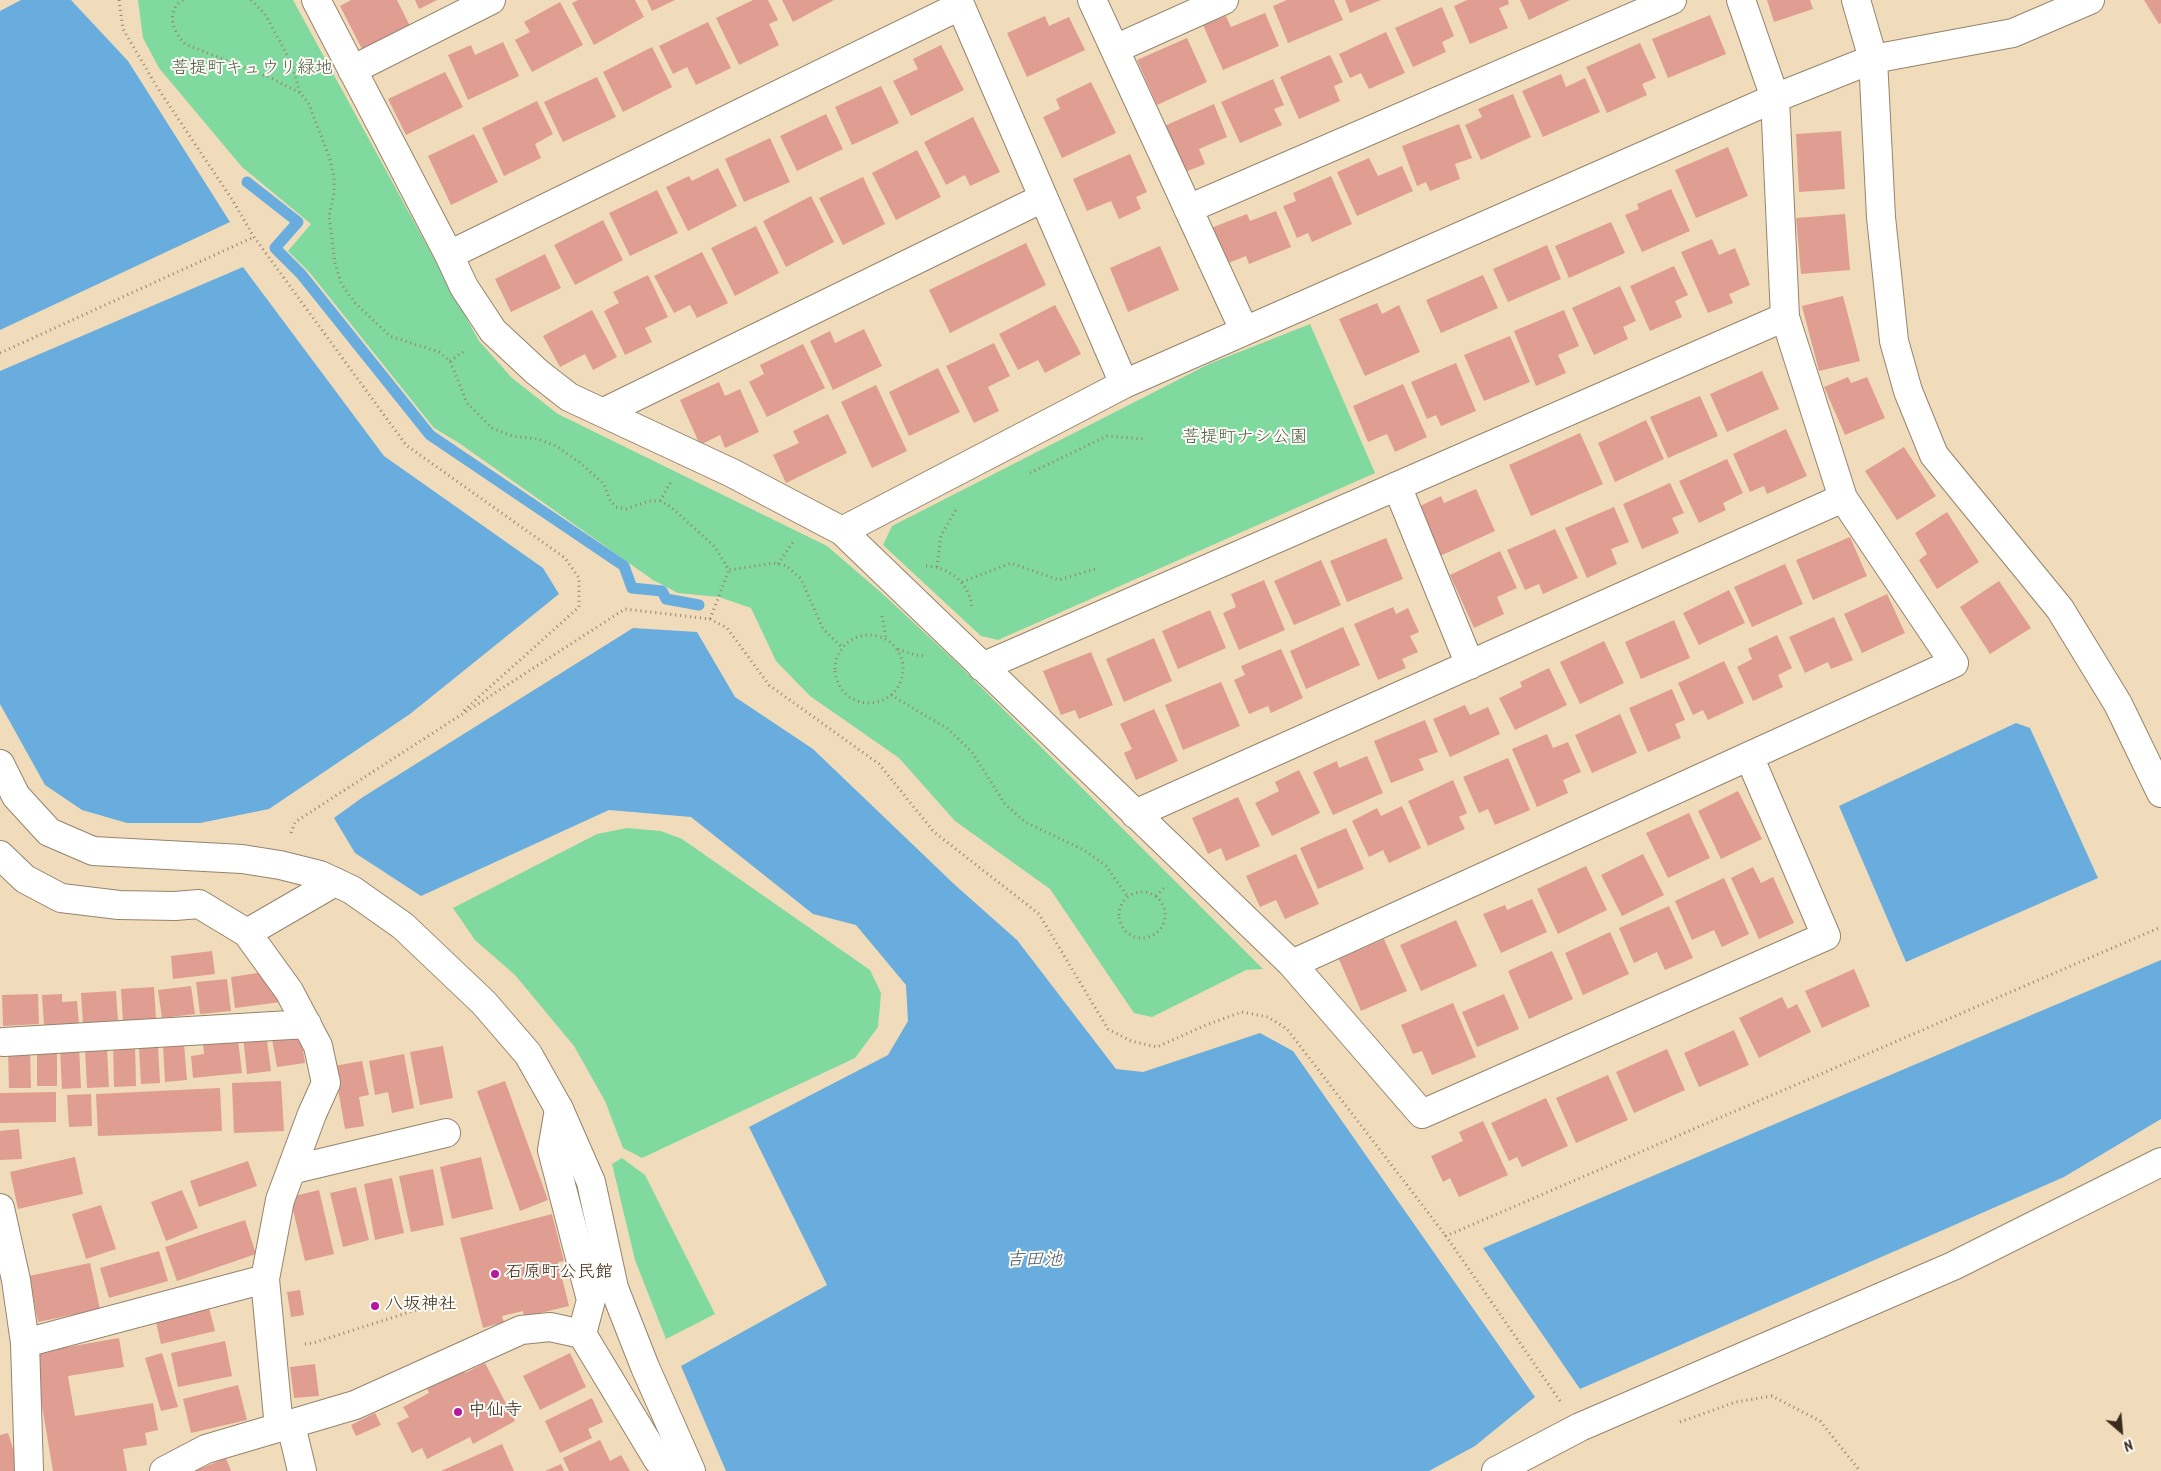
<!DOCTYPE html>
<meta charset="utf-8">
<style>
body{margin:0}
#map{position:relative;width:2161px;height:1471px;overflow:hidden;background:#f0dcba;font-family:Kalam,sans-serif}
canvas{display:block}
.north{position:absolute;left:2096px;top:1406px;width:50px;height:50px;-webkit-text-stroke:4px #fdfcf7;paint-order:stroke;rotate:153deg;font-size:14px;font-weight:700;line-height:20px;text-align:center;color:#3b2a1e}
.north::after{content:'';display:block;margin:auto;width:18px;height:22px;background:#3b2a1e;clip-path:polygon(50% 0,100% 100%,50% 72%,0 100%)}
</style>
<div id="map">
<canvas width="2161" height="1471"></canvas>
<div class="north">N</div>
</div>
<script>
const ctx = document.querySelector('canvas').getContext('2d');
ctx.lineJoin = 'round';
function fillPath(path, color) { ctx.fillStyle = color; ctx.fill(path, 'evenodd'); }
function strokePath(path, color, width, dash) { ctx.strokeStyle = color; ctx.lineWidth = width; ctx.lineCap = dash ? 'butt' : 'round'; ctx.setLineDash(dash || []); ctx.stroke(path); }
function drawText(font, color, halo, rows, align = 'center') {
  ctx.font = font + ' Kalam,"Klee One",sans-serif'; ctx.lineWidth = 4; ctx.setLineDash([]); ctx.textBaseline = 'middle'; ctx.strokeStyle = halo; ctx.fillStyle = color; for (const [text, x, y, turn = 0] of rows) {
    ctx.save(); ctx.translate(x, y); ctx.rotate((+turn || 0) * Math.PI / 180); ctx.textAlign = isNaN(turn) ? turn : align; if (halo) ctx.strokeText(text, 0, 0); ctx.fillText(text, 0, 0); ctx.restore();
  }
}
fillPath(new Path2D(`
 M138,0h155l186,341 33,37 46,36 269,132 57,49 72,67 307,307 -17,1 -94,47 -18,-4 -84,-124 -95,-68 -56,-63 -89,-62 -34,-35 -25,-53 -32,-11 -41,-4 -25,-13 -194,-137 -25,-15 -124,-155 -22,-22 23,-27 -69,-57 -83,-99 -16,-30z
 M1310,324l65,149 -377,167 -17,-4 -98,-91 9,-19 317,-162z
 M627,828l34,3 21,8 188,131 11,23 -3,34 -23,31 -213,100 -19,-10 -18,-47 -31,-55 -59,-71 -40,-35 -22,-32 144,-74z
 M622,1158l23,17 70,139 -49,25 -31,-79 -23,-96z`), '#80d99e');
fillPath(new Path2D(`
 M21,0h50l57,61 102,161 -230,108v-319z
 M243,267l141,189 159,112 16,26 -149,120 -141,95 -69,14h-73l-45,-13 -37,-25 -45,-81v-333z
 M633,628l64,4 38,65 78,52 142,136 62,55 99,129 27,3 117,-39 33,18 242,346 -60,49 -46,25h-703l-45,-105 146,-81 -78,-158 139,-72 20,-34 -2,-36 -50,-60 -43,-11 -122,-97 -82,-7 -188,86 -66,-43 -21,-35 29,-21z
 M2016,723l14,5 68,150 -192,84 -67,-156z
 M2161,960v159l-97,58 -484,212 -97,-141z`), '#68adde');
strokePath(new Path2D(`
 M247,182l51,40 -23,26 26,26 129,161 194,131 8,22 30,3 4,8 33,6`), '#68adde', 11);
fillPath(new Path2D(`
 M351,0h46l13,26 -47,25 -23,-45z
 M415,0h22l-18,9z
 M578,0h57l9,17 -50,28 -22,-42z
 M647,0h28l-23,11z
 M753,0h15l10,20 -9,4 10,21 -40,20 -23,-47z
 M782,0h52l-41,22z
 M1287,0h47l9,20 -55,23 -15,-37z
 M1345,0h36l-31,13z
 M1467,0h41l1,4 -10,4 9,20 -38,16 -16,-38z
 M1520,0h50l-41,20z
 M1767,0h43l3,9 -39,13z
 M2144,0h17v23l-2,1z
 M560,2l23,43 -51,27 -17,-32 15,-8 -6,-10z
 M1442,7l12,29 -12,6 4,10 -33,15 -18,-39z
 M1265,13l14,33 -56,24 -20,-45 23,-9 5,11z
 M1710,15l16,39 -58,24 -16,-39z
 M1045,16l4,10 20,-9 16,33 -58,27 -20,-44z
 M708,22l23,46 -35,17 -9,-18 -14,7 -14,-28z
 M1386,32l19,41 -36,16 -8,-16 -11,5 -11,-24z
 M1187,38l20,44 -50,23 -20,-45z
 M503,42l16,34 -51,24 -20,-45 23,-10 4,10z
 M1640,43l16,35 -14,6 5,11 -40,18 -21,-46z
 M941,45l23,45 -53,26 -18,-35 25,-12 -5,-10z
 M652,47l20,40 -49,25 -20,-40z
 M1330,55l13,27 -9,4 6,15 -41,18 -19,-42z
 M445,72l18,35 -57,28 -18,-36z
 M1561,74l5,13 19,-9 15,34 -57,25 -21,-46z
 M597,77l19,40 -53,25 -19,-40z
 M1273,79l11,26 -10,4 8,16 -42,18 -19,-41z
 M1091,82l25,51 -54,25 -19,-41 17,-8 -4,-10z
 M881,86l18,37 -47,22 -17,-38z
 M1513,94l18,43 -50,23 -16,-35 17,-8 -4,-8z
 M537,101l16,33 -18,10 6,14 -37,18 -22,-48z
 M1214,104l13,33 -28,12 6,15 -25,10 -20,-46z
 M826,114l17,35 -46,22 -17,-35z
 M973,117l27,55 -30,14 -5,-11 -19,10 -22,-43z
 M1459,124l13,34 -17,6 5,15 -30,12 -4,-9 -9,4 -15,-40z
 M1841,131l4,58 -46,3 -3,-58z
 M474,134l24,48 -47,23 -23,-49z
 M770,138l20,44 -46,20 -19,-43z
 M1728,147l20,49 -52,22 -21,-48z
 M917,150l24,47 -45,23 -24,-47z
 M1130,154l17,38 -11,5 5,12 -22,10 -8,-18 -24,10 -14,-32z
 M1369,158l9,18 24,-10 11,25 -56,25 -20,-44z
 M718,168l19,38 -49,25 -22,-44 23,-11 3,5z
 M1331,176l21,48 -40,18 -4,-9 -11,5 -14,-32 13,-5 -3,-8z
 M863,177l22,47 -42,21 -24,-47z
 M1671,189l19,42 -48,21 -17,-37 14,-6 -2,-5z
 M657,190l21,43 -48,23 -21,-43z
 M811,196l23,46 -48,25 -23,-46z
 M1276,211l15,36 -42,17 -3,-8 -20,8 -15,-36 36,-14 3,7z
 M1845,214l5,56 -49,4 -5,-56z
 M603,220l20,40 -48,25 -21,-40z
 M1611,222l14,31 -56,25 -14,-32z
 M756,226l23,47 -44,23 -24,-48z
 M1712,239l7,16 16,-7 15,37 -21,9 4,9 -25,10 -27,-61z
 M1026,243l20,42 -96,48 -21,-43z
 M1547,245l14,34 -53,23 -15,-33z
 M1160,246l19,44 -51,22 -18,-44z
 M702,252l26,51 -31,15 -7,-13 -16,8 -20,-37z
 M545,254l16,34 -50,24 -16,-33z
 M1674,266l14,29 -13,6 7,16 -32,14 -20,-45z
 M648,275l20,42 -23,11 7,14 -27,13 -21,-44 15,-8 -6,-11z
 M1483,275l15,33 -57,25 -15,-33z
 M1620,286l16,35 -13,6 5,12 -34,16 -22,-47z
 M1843,296l17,65 -41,10 -17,-65z
 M1377,303l5,11 17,-9 21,47 -55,24 -26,-57z
 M1055,305l26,49 -36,19 -7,-13 -20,10 -19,-36z
 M592,310l25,47 -24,13 -8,-16 -25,13 -17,-31z
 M1564,310l15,36 -21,9 8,18 -30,13 -22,-55z
 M864,329l18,37 -49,24 -23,-49 20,-10 5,12z
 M1510,336l20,46 -46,19 -20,-46z
 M994,343l16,33 -22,11 11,24 -25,12 -28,-57z
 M803,344l22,44 -58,29 -18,-35 15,-8 -4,-9z
 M1456,363l20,48 -35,15 -5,-11 -9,4 -16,-37z
 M938,368l22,44 -51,24 -20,-44z
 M1762,371l17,38 -52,23 -17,-38z
 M1848,377l3,6 16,-6 18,41 -40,17 -21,-48z
 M719,382l6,14 15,-7 19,43 -34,16 -5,-13 -20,10 -20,-45z
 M1403,384l24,53 -32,15 -8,-18 -19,8 -15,-36z
 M876,385l31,66 -35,17 -31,-66z
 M1700,396l18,40 -50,22 -18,-41z
 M828,414l19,39 -61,30 -13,-28 26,-12 -6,-12z
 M1646,420l18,39 -49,23 -17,-39z
 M1786,429l21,47 -40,18 -3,-8 -14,6 -17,-38z
 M1580,433l23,51 -72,32 -22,-51z
 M1904,447l32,49 -39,24 -32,-49z
 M1727,459l16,34 -20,10 3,7 -27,13 -20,-42z
 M1670,483l14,30 -12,5 7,15 -37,16 -19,-45z
 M1476,489l19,42 -55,25 -22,-49 23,-11 3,7z
 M1614,507l15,35 -18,7 6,15 -30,14 -22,-50z
 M1947,512l32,50 -42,27 -18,-29 8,-6 -12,-21z
 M1555,529l23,49 -35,16 -4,-10 -14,6 -18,-40z
 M1850,537l17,39 -54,24 -17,-40z
 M1386,538l17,41 -56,23 -17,-41z
 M1500,551l17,37 -20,9 7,17 -30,14 -24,-53z
 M1321,560l20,45 -47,20 -20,-44z
 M1785,564l18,40 -51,23 -18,-40z
 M1264,580l21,50 -46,20 -16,-37 13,-6 -5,-13z
 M1999,581l32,47 -41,26 -30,-47z
 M1729,590l16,33 -46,22 -16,-32z
 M1887,594l18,39 -43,20 -18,-39z
 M1393,607l3,7 12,-6 11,24 -9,4 8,16 -16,7 4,9 -28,12 -24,-56z
 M1210,610l16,38 -48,21 -16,-38z
 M1834,617l19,43 -22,9 -3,-7 -23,11 -16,-36z
 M1674,620l16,38 -49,21 -16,-37z
 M1343,627l17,38 -54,24 -16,-38z
 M1777,635l15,33 -14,7 5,12 -30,14 -16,-34 15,-8 -4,-10z
 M1154,638l18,43 -48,21 -18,-43z
 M1604,641l20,42 -44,21 -20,-42z
 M1281,649l22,49 -32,15 -3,-7 -19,8 -15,-34 11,-5 -4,-9z
 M1091,652l22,53 -34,14 -4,-9 -14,5 -18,-44z
 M1724,661l20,42 -36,17 -5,-10 -10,5 -15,-32z
 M1549,668l18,37 -52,25 -16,-32 23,-11 -2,-5z
 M1221,682l19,44 -57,24 -18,-45z
 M1672,689l13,31 -10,4 6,14 -33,14 -19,-44z
 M1465,705l5,10 18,-8 12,27 -50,23 -17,-38z
 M1154,709l24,52 -42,19 -12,-27 8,-4 -12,-25z
 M1620,714l17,39 -45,20 -17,-38z
 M1425,720l13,32 -19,7 5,11 -33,13 -17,-42z
 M1547,734l6,14 15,-6 13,30 -18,8 5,13 -31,14 -25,-58z
 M1367,756l16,37 -50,22 -20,-43 24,-11 2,7z
 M1508,758l22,52 -35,15 -7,-16 -9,4 -16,-36z
 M1299,770l21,43 -48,23 -17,-33 24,-12 -4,-9z
 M1453,780l14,33 -8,4 6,12 -37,17 -20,-45z
 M1738,791l24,48 -41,20 -23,-48z
 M1238,797l22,49 -34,15 -5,-13 -13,6 -16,-36z
 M1402,806l19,42 -32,15 -6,-13 -14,7 -17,-36 25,-13 4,8z
 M1689,813l21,45 -42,20 -22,-45z
 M1346,828l18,41 -46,20 -18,-41z
 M1296,854l23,50 -34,15 -9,-19 -16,7 -14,-31z
 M1643,854l21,41 -42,21 -21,-41z
 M1586,866l21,44 -49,24 -21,-45z
 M1753,867l8,16 12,-6 21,46 -35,16 -28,-61z
 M1724,878l25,56 -27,13 -8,-17 -22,10 -17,-39z
 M1532,899l15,33 -46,21 -18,-39 22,-9 2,5z
 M1669,906l24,52 -28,12 -8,-18 -23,11 -15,-35z
 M1456,920l21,46 -56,25 -21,-46z
 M1610,932l19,42 -46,21 -18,-42z
 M1384,939l23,52 -46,20 -22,-52z
 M212,951l3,23 -42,5 -2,-23z
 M1552,951l21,48 -44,20 -21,-48z
 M1854,969l16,37 -48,22 -17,-37z
 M264,972l17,30 -46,6 -4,-31z
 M227,979l4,32 -31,3 -4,-32z
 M191,986l4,28 -33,4 -4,-28z
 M154,987l2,32 -33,3 -2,-33z
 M116,991l2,30 -35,3 -2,-31z
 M38,994l1,30 -36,2 -1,-31z
 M62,994v8l15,-1 2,23 -35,2 -2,-31z
 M1504,994l15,35 -42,18 -15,-35z
 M1782,997l6,12 9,-5 14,28 -52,26 -20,-40z
 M1453,1003l23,54 -44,18 -10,-24 -9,3 -12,-29z
 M300,1029l5,34 -28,4 -6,-34z
 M1734,1030l15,35 -50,22 -15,-34z
 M266,1033l5,38 -24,3 -4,-38z
 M238,1040l4,33 -49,5 -2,-22 13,-2 -1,-11z
 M135,1043l1,43 -22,1 -1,-43z
 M184,1043l3,37 -22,2 -2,-37z
 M158,1046l2,37 -19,1 -2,-37z
 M443,1046l10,52 -33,7 -10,-53z
 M79,1047l2,41 -19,1 -2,-41z
 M107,1048l2,39 -22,1 -2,-39z
 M30,1049l1,39h-22l-1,-38z
 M1667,1049l18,41 -51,23 -18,-41z
 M37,1050h20v36h-20z
 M404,1054l10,54 -22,5 -4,-21 -13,3 -6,-34z
 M362,1061l7,34 -10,2 5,29 -19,3 -11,-63z
 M1608,1075l20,45 -52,23 -20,-45z
 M281,1081l3,50 -50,2 -2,-50z
 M505,1081l43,119 -28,11 -43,-120z
 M220,1088l2,43 -124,5 -2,-42z
 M56,1092v30l-56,1v-30z
 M91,1094l1,32 -23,1 -2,-32z
 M1546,1098l22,48 -46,21 -5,-10 -8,4 -18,-38z
 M1483,1121l25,54 -49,22 -9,-19 -7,4 -12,-26 32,-15 -4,-9z
 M19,1129l3,30 -22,1v-29z
 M75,1157l8,37 -65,15 -8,-37z
 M481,1157l12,52 -41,10 -12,-52z
 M248,1161l9,25 -58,21 -9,-26z
 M433,1169l11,56 -33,7 -12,-56z
 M392,1178l12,55 -29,7 -11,-56z
 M356,1187l13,53 -26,7 -13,-54z
 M182,1190l16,38 -32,13 -15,-39z
 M319,1190l15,64 -29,7 -15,-64z
 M101,1205l15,44 -30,10 -14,-45z
 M552,1214l12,47 -6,1 11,44 -45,11 -1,-6 -21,5 2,6 -21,6 -23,-90z
 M245,1220l11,34 -79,27 -12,-34z
 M159,1251l9,30 -59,17 -9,-30z
 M90,1263l10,46 -62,13 -9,-46z
 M300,1290l4,25 -13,2 -4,-25z
 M208,1304l7,27 -54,13 -6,-26z
 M119,1338l5,29 -56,9 7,40 78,-13 5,27 -13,3 2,12 -24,4 4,22h-74l-20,-118z
 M225,1341l7,35 -54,11 -7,-34z
 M162,1353l16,54 -17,4 -16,-53z
 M570,1353l16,34 -46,23 -17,-34z
 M485,1363l30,58 -42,23 -3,-7 -43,22 -5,-11 -10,5 -15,-30 12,-6 -6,-10 26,-14 -2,-4 36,-19 2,3z
 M315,1364l4,32 -25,2 -4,-31z
 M238,1385l9,35 -56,13 -8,-34z
 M592,1398l11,24 -15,7 4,9 -32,15 -15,-32z
 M375,1413l6,12 -25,11 -5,-11z
 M8,1433l12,38h-20v-36z
 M600,1440l10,21 11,-6 9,16h-61l-6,-13z
 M502,1444l12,27h-73z
 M226,1458l5,13h-36z
 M561,1464l3,7h-19z`), '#e09d92');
const minor = new Path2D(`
 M316,0l133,255 15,32 29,44 44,41 32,25 163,76 110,58 282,-147 651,-286 98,-39 140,-26 77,-33
 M958,0l166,384
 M1092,0l152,330
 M1115,49l109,-49
 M352,70l139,-70
 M1188,209l484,-209
 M449,255l511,-249
 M604,412l439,-214
 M1397,486l73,179
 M842,531l450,433 662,-301 -111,-165 -58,-181 -10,-219 -34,-98
 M982,667l803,-350
 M1135,814l708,-316
 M0,855l25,24 36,19 58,7 56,1 24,-2 48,29 42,58 29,55 8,37 -14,31 -32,86 -15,79 14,149
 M247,933l88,-51
 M1292,964l130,150 404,-178 -77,-180
 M4,1042l303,-18
 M559,1109l-7,41 39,150 -9,34 76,126 31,11
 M291,1170l155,-37
 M0,1208l16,72 9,63 4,128
 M25,1343l240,-64
 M291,1425l11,46
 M164,1471l42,-22 149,-44 166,-75 29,-3 32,7`);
const tertiary = new Path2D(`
 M1856,0l17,59 8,158 13,124 14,50 26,64 126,154 58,95 43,89
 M0,764l16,32 33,36 44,19 149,8 38,6 40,10 32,15 51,36 81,77 44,51 31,55 32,73 23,106 31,79 46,104
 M1496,1471l84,-44 373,-161 208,-104`);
strokePath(minor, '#96836c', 30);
strokePath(tertiary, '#96836c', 30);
strokePath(new Path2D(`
 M119,0l4,29 34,58 76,114 21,36 152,208 159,113 14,20v29l-118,106
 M183,0c-18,11 -10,32 2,44l88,35 27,14
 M251,0l14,14 27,50 8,29 8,9 22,57 4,19v15l-5,23 6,47 6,20 13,19 36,34 49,16 11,9 17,42 25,25 20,8 26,3 18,7 23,16 25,22 5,15 7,8 10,2 23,-8h11l11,6 44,40 14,23 45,-7 13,3 14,13 22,50 20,19
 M0,353l254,-116
 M450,361l16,-11
 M1030,473l77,-37 37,3
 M660,501l12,-21
 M778,564l15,-22
 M926,566c24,1 44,18 46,42
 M937,567l4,-32 15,-25
 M962,582l49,-19 48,17 39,-12
 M882,616l4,22
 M710,619l19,-49
 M835 669a34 34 0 1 1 68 0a34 34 0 1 1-68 0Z
 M898,649l17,6 9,1
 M891,695l57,34 24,23 33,52 20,18 59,28 22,16 22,31
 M291,833l4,-11 330,-213 85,10 17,9 42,57 110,79 55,68 105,82 69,115 23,12 26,6 49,-22 36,-13 26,5 19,12 159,207
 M1119 915a23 23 0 1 1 46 0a23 23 0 1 1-46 0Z
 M1156,896l8,-8
 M305,1344l8,-1 128,-41
 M1560,1401l-114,-165 715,-309
 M1680,1422l56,-20 36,-6 48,25 40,50`), '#96836c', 3, [1, 4]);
strokePath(minor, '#fff', 28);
strokePath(tertiary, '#fff', 28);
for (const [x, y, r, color] of [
 [495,1274,5,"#b5179e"],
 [375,1306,5,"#b5179e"],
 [458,1412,5,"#b5179e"]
]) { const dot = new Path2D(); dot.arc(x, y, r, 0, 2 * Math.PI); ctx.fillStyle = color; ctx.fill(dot); strokePath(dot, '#fdfcf7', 2); }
drawText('18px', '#505f44', '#fdfcf7', [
 ["菩提町キュウリ緑地",252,70],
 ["菩提町ナシ公園",1245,439]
]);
drawText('18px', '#3b2a1e', '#fdfcf7', [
 ["石原町公民館",505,1274],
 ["八坂神社",385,1306],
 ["中仙寺",468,1412]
], 'left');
drawText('italic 19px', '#4d5e6b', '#fdfcf7', [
 ["吉田池",1034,1262]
]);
</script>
